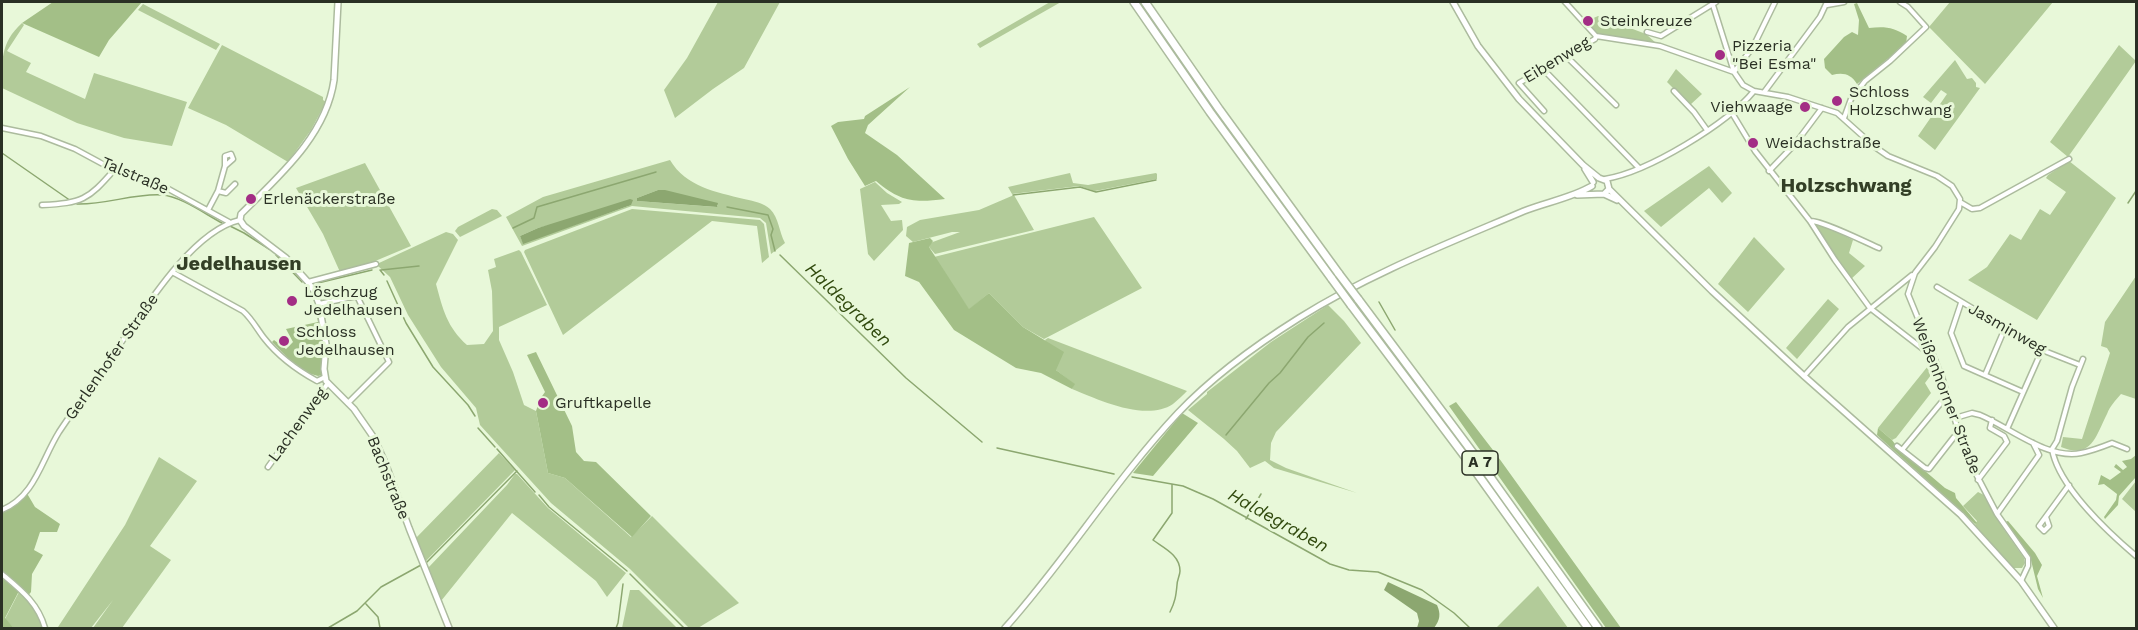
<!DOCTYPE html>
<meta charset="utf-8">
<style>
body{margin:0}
#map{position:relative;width:2138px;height:630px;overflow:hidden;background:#e8f8d9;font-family:"Work Sans",sans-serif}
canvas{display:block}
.frame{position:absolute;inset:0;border:3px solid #2a3024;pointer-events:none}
</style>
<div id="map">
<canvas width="2138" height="630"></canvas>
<div class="frame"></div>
</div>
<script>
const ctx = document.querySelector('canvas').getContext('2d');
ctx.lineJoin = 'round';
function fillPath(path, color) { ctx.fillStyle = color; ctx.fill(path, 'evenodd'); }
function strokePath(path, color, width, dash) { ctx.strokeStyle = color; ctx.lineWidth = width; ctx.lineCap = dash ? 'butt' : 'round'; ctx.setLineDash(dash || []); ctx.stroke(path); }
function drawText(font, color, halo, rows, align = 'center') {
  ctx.font = font + ' "Work Sans",sans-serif'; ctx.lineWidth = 6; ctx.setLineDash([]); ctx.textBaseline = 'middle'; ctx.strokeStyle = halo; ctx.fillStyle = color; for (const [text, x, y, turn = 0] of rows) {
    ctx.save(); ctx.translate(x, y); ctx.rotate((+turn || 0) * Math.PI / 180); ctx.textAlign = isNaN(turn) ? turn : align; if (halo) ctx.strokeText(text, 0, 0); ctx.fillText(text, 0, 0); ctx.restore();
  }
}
fillPath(new Path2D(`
 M718,2h62l-36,66 -31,21 -38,29 -11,-28 23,-32z
 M1050,2h11l-81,46 -3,-4z
 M1950,2h103l-68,82 -56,-57z
 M143,4l77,40 -4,6 -78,-40z
 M1598,16l48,18 11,10 -57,-8 -6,-5 -7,-10z
 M22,23l2,2 -17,26 24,12 -5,9 59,27 9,-26 93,29 -15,44 -48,-8 -47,-15 -75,-35c0,-27 -2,-45 20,-65z
 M222,45l101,52v3l3,2 -15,28 -23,32 -62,-37 -38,-17z
 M2119,45l17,16 -68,96 -18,-15z
 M1955,60l12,19 5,-1 4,5v4l4,1 -45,62 -17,-14 29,-42 -6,-4 -10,13 -8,-6z
 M1676,69l26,25 -12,11 -23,-23z
 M670,160c16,27 46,32 74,39 9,2 20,4 26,10 9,9 9,23 15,34l-14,11 -5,-31 -6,-5 -128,-12 -110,40 -16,-29 37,-20zM658,190l60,15 -2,2 -79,-6v-3zM631,205l-108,38 -3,-7 18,-8z
 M2069,161l47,37 -79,122 -69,-40 19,-13 23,-33 11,6 19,-31 10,6 16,-23 -20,-14 2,-3z
 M365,163l46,83 -50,21 -21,5 -17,-38 -27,-46z
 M1709,166l23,27 -10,10 -13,-15 -48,39 -17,-16z
 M1070,173l3,10 15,2 68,-12 1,1v5l-62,12 -16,-5 -67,8 -4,-7z
 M875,182l12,11 15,9 -3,2 -18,1 10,16 11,-1 1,10 -29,31 -6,-7 -8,-65z
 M1014,195l20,35 -99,24 -6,-7 1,-4 30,-11h-8l-39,10 -7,-6 1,-9 13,-7 59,-10z
 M492,209l5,1 5,6 -42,21 -5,-6 3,-4z
 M632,209l128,11 4,4 5,33 -7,6 -5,-37 -45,-5 -149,114 -39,-83 1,-2z
 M1094,217l48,71 -98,51 -21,-12 -34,-34 -20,17 -35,-53z
 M1817,222l36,18 -4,13 16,13 -15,14 -35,-56z
 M446,232l7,2 5,6 -22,44c7,26 11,43 31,61l17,-1 9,-13 -1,-40 -4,-21 8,-3 -2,-8 25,-9 2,2 26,53 -48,22v13l14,32 11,33 12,6 12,62 17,5 66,59 21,-21 87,87 -41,25h-9l-59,-59 -79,-66 -71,-78 -4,-17 -35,-41 -33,-52 -18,-38 -12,-11 1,-3z
 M1754,237l31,32 -37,43 -30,-28z
 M2136,276v123l-15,-5c-5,6 -11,12 -14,20 -11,21 -15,46 -46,33l2,-10 19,2 28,-86 -3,-5 -6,-2 4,-24z
 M1828,299l11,10 -42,50 -11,-11z
 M1328,305l16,16 17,22 -85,89 -5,11 -1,17 16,8 71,25 -83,-25 -9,-7 -15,7 -13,-17 -13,-12 -36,-29 19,-16v-2l64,-50z
 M1048,338l139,53c-4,4 -9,9 -14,13 -27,18 -74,-4 -101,-15l2,-5 -18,-14 -11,-30z
 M1928,366l3,9 -6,8 6,10 -35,45 -4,2 -14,-12z
 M499,453l16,17 -90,92 -10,-23z
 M159,457l38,24 -47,65 21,14 -49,68h-29l20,-28 -22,28h-31l-2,-1 67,-102z
 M515,474h2l31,34 78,65 -19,24 -11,-16 -84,-68 -71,88 -13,-33 79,-83z
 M2136,481v31l-14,-13z
 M1978,492l6,3 17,30 23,33 1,5 -3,5h-9l-38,-43 2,-4 -14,-15z
 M1538,586l30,42h-72z
 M20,590l19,26 4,12h-29l-9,-9z
 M630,590h9l38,38h-55z`), '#b2cb99');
fillPath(new Path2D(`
 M53,2h89l-33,38 -10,17 -77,-34z
 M1857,3l12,25c15,-2 25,-1 38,8l-1,8 -49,40c-6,-10 -14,-12 -25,-9l-7,-7 -1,-9 20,-22 8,-5 6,3 1,-15 -5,-16z
 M910,87l-42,38 -3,8 32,22 48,44c-31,4 -44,3 -69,-18l-11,5 -17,-27 -17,-33 7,-4 26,-3 1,-3z
 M930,238l3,3 -4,6 40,62 20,-16 34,34 41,25 -8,18 19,14 -3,5 -31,-16 -25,-5 -62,-38 -35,-48 -14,-6 4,-33z
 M317,314h2c3,20 7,40 3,61l-4,1c-18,-4 -33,-21 -46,-34l2,-2 12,9 7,-7 -7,-13 32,-7z
 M536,352l36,74 4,26 8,9 12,1 55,54 -19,21 -67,-59 -17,-5 -12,-62 4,-12 5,-7 -18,-37z
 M1456,402l40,52 125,174h-15l-157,-222z
 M1182,413l16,10 -45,53 -20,-3z
 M1878,428l14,12 6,8 47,40 10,5 1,5 21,25 -2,1 -98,-89z
 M2136,455v22l-17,19 -1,9 -13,14 -1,-2 12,-17 1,-6 -13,-10 -6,1 3,-10 9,5 11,-8 -7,-5 2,-3 7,6 4,-3 -5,-6 9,-2z
 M25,490l10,17 25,17 -3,8h-17l-6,18 9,5 -11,19 -1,18 -4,5 -8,-6 -14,27 9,10h-12v-120l11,-5z
 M2008,521l27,32 7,12 -5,11 6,22 -5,-9 -8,-33 -25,-34z`), '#a3bf87');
fillPath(new Path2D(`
 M658,190h7l53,13 -1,4 -80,-6v-3z
 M630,199l3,1 -2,5 -108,39 -3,-8 18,-8z
 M1388,582l49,23c4,9 3,15 -3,23h-17l2,-7 -2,-8 -33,-23z`), '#8ca770');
strokePath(new Path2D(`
 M2,153l69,48
 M1013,195l67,-8 16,5 60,-12
 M2128,203l8,-12
 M77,204c28,1 58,-11 85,-9 18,1 43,19 60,28
 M727,207l41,8 5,14 -2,6 4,16
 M230,226l14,7 25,16
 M513,228l21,-10 3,-11 119,-35
 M276,255l26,27
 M780,255l126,123 76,64
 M380,270l4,5
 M381,270l38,-4
 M387,281l19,42 27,44 35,38 7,11
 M318,283l54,-13
 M1379,302l16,28
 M478,428l17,19
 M1226,435l43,-52 11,-10 28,-36 16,-14
 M997,448l117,26
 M497,449l38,43
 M1132,477l51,9 30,13 117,65 19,6 29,2 44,18 32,23 16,15
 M539,495l10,12 78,64
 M1246,519l15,-25
 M427,562l90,-91
 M630,574l54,54
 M366,604l12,13 2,11
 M1170,612c5,-10 6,-16 7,-27 0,-5 3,-10 3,-14 0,-16 -16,-23 -27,-31l19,-27v-28
 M328,628l29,-17 24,-24 40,-22
 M616,628l2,-5 5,-39
 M709,628h1`), '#8ca770', 1.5);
const street = new Path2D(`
 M1565,2l31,34 64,10 74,26 9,13 11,6 34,6 49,16 38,34 13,9 49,20 15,10 8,13 -1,10 -24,38 -20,26 -7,21 34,83 23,76 32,61 31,44v8l-7,15
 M1712,2l22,70
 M1827,5l17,-3
 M1647,32l14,4 55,-34
 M1566,56l50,49
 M1543,69l96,99
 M1734,72l19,-25 22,-45
 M1674,91l20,21 13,18
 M1765,91l55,-74 7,-15
 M1544,111l-25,-28 76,-44 1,-3
 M1732,113l23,38 55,70 25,39 35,48 62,48
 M1844,118l7,-19 14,-18 25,-20 36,-34 -18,-20 -8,-5
 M2,128l39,8 34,13 39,21 49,16 66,36
 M1769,171l26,-27 27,-36
 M1605,179c43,-7 122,-55 149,-88
 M218,191l8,2 9,-9
 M1960,202l12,7 8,-1 89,-49
 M42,205c40,-2 46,-5 72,-35
 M208,210l10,-19 7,-25 8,-7 -2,-5 -6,2v10
 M1810,221c11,-1 55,21 69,27
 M172,272l71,39c9,8 14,18 21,27 14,18 33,32 53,43l8,-4
 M308,282l68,-18
 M1937,287l105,63 38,15
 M1961,303l-10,30 13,33 59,26
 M319,304l38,-8 32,66 -41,41
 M1985,375l20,-47
 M1804,376l44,-49 64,-52
 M1955,418l17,-5 8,2c29,12 68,45 101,38 10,-2 21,-6 31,-10l15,6
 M2007,429l35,-79
 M1897,446l28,22 4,1 25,-32 5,-2
 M2052,449c6,37 57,84 84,107
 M2052,449l5,-8 15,-54 11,-28
 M1902,450l43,-52 3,-1
 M268,467l60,-84
 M1978,480l29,-38 -3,-6 -14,-8 2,-8
 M2,510c33,-14 39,-49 57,-78 18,-27 37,-53 55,-79 28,-40 77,-122 126,-133
 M1997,514l42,-59 -6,-12
 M2046,517l3,9 -5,5 -5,-5 30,-41
 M2,574c19,16 36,29 43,54`);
const secondary = new Path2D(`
 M338,2l-4,78c-8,56 -55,96 -93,134l-1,6 4,6 42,32 22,24 6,9 5,13 7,40 -2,25 2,12 28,28 20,29 12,27 23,63 40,100
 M1453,2l25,44 41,53 64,66 16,13 8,3 2,8 -5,5
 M1585,169l8,13
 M1609,189l103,102 92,85 157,139 60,66 33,47
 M1577,195l27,-1 13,6
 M1005,628c61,-68 110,-148 173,-215 35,-37 78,-68 121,-95 70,-44 150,-75 225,-107 23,-9 47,-13 68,-25`);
const highway = new Path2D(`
 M1134,2l76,110 122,167
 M1145,2l74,107 120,165
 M1358,299l115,154 125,175
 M1351,305l115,153 122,170`);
strokePath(street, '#acbb9e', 7);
strokePath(secondary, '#acbb9e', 8);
strokePath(highway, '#acbb9e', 10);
strokePath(street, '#fff', 4);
strokePath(secondary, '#fff', 5);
strokePath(highway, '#fff', 7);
const highwayBridge = new Path2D(`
 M1339,274l19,25
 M1332,279l19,26`);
strokePath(highwayBridge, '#acbb9e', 10, []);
strokePath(highwayBridge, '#fff', 7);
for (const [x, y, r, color] of [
 [1588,21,6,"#a32d85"],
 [1720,55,6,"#a32d85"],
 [1837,101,6,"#a32d85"],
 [1805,107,6,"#a32d85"],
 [1753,143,6,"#a32d85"],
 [251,199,6,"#a32d85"],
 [292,301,6,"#a32d85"],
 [284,341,6,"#a32d85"],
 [543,403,6,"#a32d85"]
]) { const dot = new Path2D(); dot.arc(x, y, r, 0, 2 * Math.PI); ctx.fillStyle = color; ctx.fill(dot); strokePath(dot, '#e8f8d9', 2); }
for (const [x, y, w] of [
 [1480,463,36]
]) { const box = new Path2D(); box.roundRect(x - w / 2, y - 12, w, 24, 4.5); ctx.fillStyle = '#e8f8d9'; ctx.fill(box); strokePath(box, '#2a3024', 1.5); }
drawText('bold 15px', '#2a3024', null, [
 ["A 7",1480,463]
]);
drawText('16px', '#2a3024', '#e8f8d9', [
 ["Steinkreuze",1600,21],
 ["Pizzeria",1732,46],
 ["\"Bei Esma\"",1732,64],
 ["Schloss",1849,92],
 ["Holzschwang",1849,110],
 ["Viehwaage",1793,107,"right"],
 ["Weidachstraße",1765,143],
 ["Erlenäckerstraße",263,199],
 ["Löschzug",304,292],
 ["Jedelhausen",304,310],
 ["Schloss",296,332],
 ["Jedelhausen",296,350],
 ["Gruftkapelle",555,403]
], 'left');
drawText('16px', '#2a3024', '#e8f8d9', [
 ["Eibenweg",1557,60,-31],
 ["Talstraße",135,176,23],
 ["Jasminweg",2007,329,30],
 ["Gerlenhofer Straße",112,357,-55],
 ["Weißenhorner Straße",1946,396,69],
 ["Lachenweg",298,425,-54],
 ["Bachstraße",388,478,68]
]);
drawText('italic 18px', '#30490d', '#e8f8d9', [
 ["Haldegraben",848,305,44],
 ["Haldegraben",1278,521,29]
]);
drawText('bold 20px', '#333f26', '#e8f8d9', [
 ["Holzschwang",1846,186],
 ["Jedelhausen",239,264]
]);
</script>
